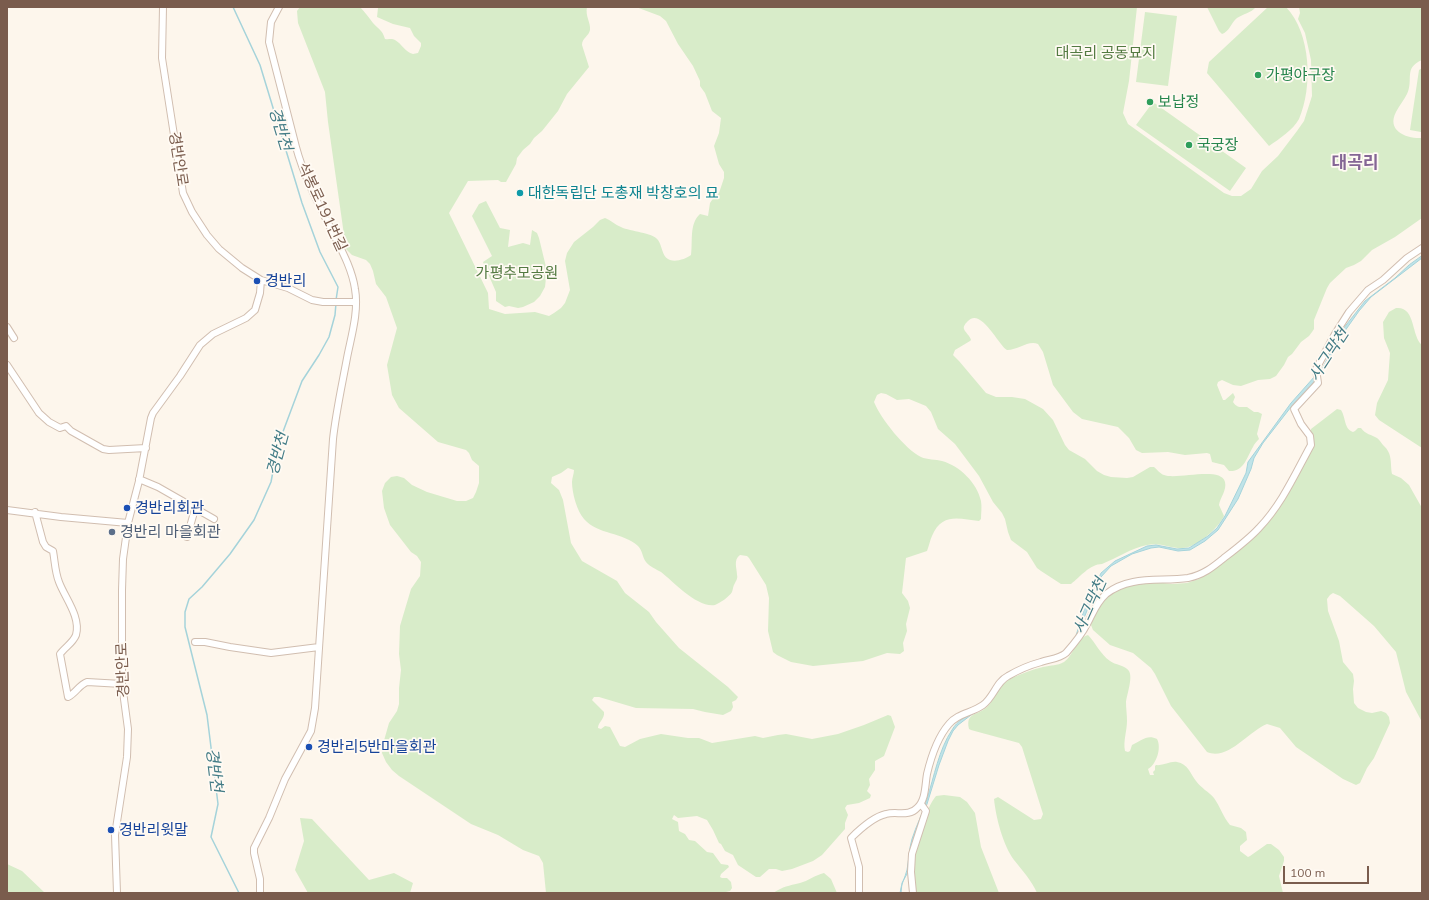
<!DOCTYPE html>
<meta charset="utf-8">
<style>
body{margin:0}
#map{position:relative;width:1429px;height:900px;overflow:hidden;background:#fdf6ec;font-family:Mulish,sans-serif}
canvas{display:block}
.frame{position:absolute;inset:0;border:8px solid #7a5c4d;pointer-events:none}
.scale{position:absolute;left:1283px;top:866px;width:86px;height:18px;box-sizing:border-box;border:2px solid #7a5c4d;border-top:0;padding-left:5px;font-size:12px;line-height:14px;white-space:nowrap;color:#7a5c4d;-webkit-text-stroke:3px #fffaf3;paint-order:stroke}
</style>
<div id="map">
<canvas width="1429" height="900"></canvas>
<div class="frame"></div>
<div class="scale">100 m</div>
</div>
<script>
const ctx = document.querySelector('canvas').getContext('2d');
ctx.lineJoin = 'round';
function fillPath(path, color) { ctx.fillStyle = color; ctx.fill(path, 'evenodd'); }
function strokePath(path, color, width, dash) { ctx.strokeStyle = color; ctx.lineWidth = width; ctx.lineCap = dash ? 'butt' : 'round'; ctx.setLineDash(dash || []); ctx.stroke(path); }
function drawText(font, color, halo, rows, align = 'center') {
  ctx.font = font + ' Mulish,"Noto Sans KR",sans-serif'; ctx.lineWidth = 3.5; ctx.setLineDash([]); ctx.textBaseline = 'middle'; ctx.strokeStyle = halo; ctx.fillStyle = color; for (const [text, x, y, turn = 0] of rows) {
    ctx.save(); ctx.translate(x, y); ctx.rotate((+turn || 0) * Math.PI / 180); ctx.textAlign = isNaN(turn) ? turn : align; if (halo) ctx.strokeText(text, 0, 0); ctx.fillText(text, 0, 0); ctx.restore();
  }
}
fillPath(new Path2D(`
 M300,7h60c5,5 9,11 13,16 6,7 9,6 12,16 4,1 6,-1 10,1 7,4 10,12 18,14l5,-1 3,-7v-3l-7,-7 -4,-8 -17,-4 -16,-7 1,-9 -4,-1h213c-2,9 4,16 3,23 -1,6 -8,8 -8,15l7,22 -22,27 -9,17 -16,20 -8,7 -4,6 -7,6 -6,8 -1,6 -10,18h-5l-3,-2 -30,1 -19,32 39,80 1,16 16,5 30,-2 14,4 5,-3 7,-5 4,-5 5,-13 -5,-29 2,-8 7,-11 19,-15 7,-7 5,-2c6,2 10,7 16,9 10,5 31,5 37,13 4,5 4,16 10,19 6,4 18,0 23,-4 2,-14 -2,-31 9,-41l8,2 2,-13 4,-6 5,-4 5,-15v-6l-5,-8 -5,-18 5,-13 2,-15 -9,-7 -7,-18 -5,-7v-5l-7,-15 -15,-22 -12,-23 -6,-5 -24,-9h501l-8,74 -6,32 5,11 96,69 8,3h9l10,-7 11,-18 16,-15 19,-25 7,-10 8,-25 -1,-36 -6,-27 -7,-14 2,-6 -1,-6h123v53c-19,8 -8,20 -15,34 -3,6 -8,12 -11,18 -10,19 11,27 26,26v80l-27,19 -23,13 -11,11 -7,4 -8,3 -16,15 -3,5 -13,32v9l-2,3 -3,4 -8,6 -9,12 -4,3 -4,8 -8,11 -6,3 -12,1 -17,6 -8,-1 -11,-5 -4,2 -1,3 6,15h2l8,-7 2,4 -2,5c4,6 7,5 14,5l7,5h4l4,2 -5,20 2,5c-2,2 -5,5 -6,8 -6,10 -9,25 -24,24l-5,-6 -12,-3 -2,-8 -3,-1 -22,2 -17,-3 -26,1 -6,-3 -7,-12 -11,-11 -36,-8 -9,-7 -20,-27 -10,-33 -5,-8c-10,-4 -19,6 -31,6 -8,-4 -26,-43 -39,-29 -2,2 -5,5 -4,8 1,3 6,7 7,11l-1,1 -15,9 -2,5 6,6 27,32 10,4h16l13,2 18,10 10,11 12,25 4,5 16,9 12,12 7,4 7,2 16,1 6,-1 17,-10h4c3,2 6,7 10,8 13,5 57,-9 61,7 2,8 -5,16 -6,23l5,11c-6,13 -29,33 -43,32 -11,0 -22,-6 -34,-3 -16,3 -30,13 -45,19 -12,0 -22,13 -31,20h-10l-20,-13 -4,-3 -10,-16 -16,-12 -3,-8 -3,-13 -3,-6 -9,-11 -14,-26 -24,-32 -17,-15 -7,-17 -5,-6 -17,-7 -12,1 -11,-6 -5,-1 -4,2 -3,7c7,17 31,47 47,55 6,3 15,2 21,4 18,5 35,22 39,40 1,6 0,12 0,18l-2,2c-19,-2 -37,-9 -47,15 -2,4 -3,10 -5,15l-21,7 -4,35 6,8 2,7 -4,16 1,7 -4,12 1,8 -4,3 -13,-1 -24,8 -50,5 -22,-4 -14,-7 -4,-3 -5,-21 1,-33 -3,-13 -17,-27 -2,-2 -7,-1c-7,5 -3,13 -3,20 1,3 -1,6 -2,8 -2,3 -2,6 -3,9 -3,5 -12,11 -17,13 -18,3 -41,-23 -54,-33 -5,-3 -11,-5 -15,-10 -4,-5 -3,-11 -8,-16 -15,-14 -40,-11 -54,-27 -7,-8 -12,-26 -12,-37 0,-4 2,-8 2,-12l-6,-2 -7,5 -9,4 -1,6 8,7 4,10 8,43 11,18 35,20 8,12 24,19 7,10 23,26 49,39 10,10 -2,3 -4,2 1,5 -2,4 -8,4 -18,-3 -12,-3 -57,-1 -37,-11h-5l-2,3 12,12c1,7 -6,10 -6,16l3,1 4,-3 5,1 10,19 5,1 15,-8 21,-5 27,4h11l13,5 43,-7 8,2 15,-3 8,-1 26,5 26,-5 26,-9 24,-10 3,1 4,11 -11,29 -9,5v9l-6,9 1,6 -3,6 4,4 -1,3 -11,5 -12,2 -2,3 3,7 -3,8v6l-23,26 -9,6 -21,8 -10,2 -6,-2h-7l-9,8h-4l-18,-12 -5,-10 -8,-4 -4,-7 -2,-1 -6,-13 -6,-10 -10,-4 -19,2 -4,-3 -2,4 6,3 1,9 6,3 4,6 6,1 12,11 6,1 8,11 7,1 1,2 -8,7 -1,3 2,1h5l4,4 1,6 -2,3 -8,2h-176l-3,-30 -4,-7 -16,-6 -25,-15 -27,-11 -72,-48 -7,-6 -6,-8 -4,-9 1,-9 6,-21 8,-12 2,-7v-16l2,-18 -2,-16 1,-28 11,-37 9,-13 1,-14 -4,-6 -6,-4 -21,-27 -6,-17 -2,-17 3,-8 6,-6 6,-1 7,2 8,7 15,7 30,9h9l7,-3 3,-6 3,-9v-17l-7,-6 -3,-7 -3,-3 -28,-8 -39,-34 -7,-13 -5,-30 10,-37 -11,-31 -10,-13 -3,-13 -3,-7 -4,-4 -14,-5 -6,-6 -18,-127 -3,-30 -27,-69 -1,-12z
 M1207,7h49c-5,6 -13,7 -19,11 -6,5 -8,14 -15,16l-3,-3z
 M1268,7h18c25,26 27,80 13,112 -6,11 -20,20 -30,27l-62,-73 2,-11z
 M1145,12l32,4 -9,70 -32,-4z
 M1422,68v64h-1l-11,-2 9,-60z
 M1153,102l93,66 -16,23 -94,-66z
 M486,201l14,27 10,2 -2,17 15,-4 7,2 2,-15 5,3 2,5 7,29 -2,3 2,8 -1,9 -5,9 -6,6 -11,5 -5,1 -9,-2 -4,1 -9,-6v-9l-13,-30 9,-6 -20,-40 7,-12z
 M1396,308c20,-2 15,28 26,37v103l-43,-28 -4,-5 2,-12 11,-23 2,-27 -6,-15 -1,-16 6,-10z
 M1337,409l4,1c5,8 3,19 12,22l2,-1 3,-3h3c4,6 11,7 16,10 3,2 4,5 6,7 10,9 7,17 9,29l9,4 8,7 13,23v214l-16,-30 -10,-40 -22,-26 -34,-30 -7,-3 -3,2 -3,4 1,12 11,30 4,21 10,12 1,7 -1,8 1,14 4,5 8,4 6,1 9,-2 5,2 3,4 1,6 -16,35 -7,10 -7,15 -4,2 -13,-6 -47,-32 -16,-19 -13,-4c-18,7 -39,37 -60,28l-36,-46 -16,-32 -4,-6 -18,-15 -23,-8 -17,-15 -2,-5 3,-12 14,-18 9,-5 16,-6 22,-2 17,2 15,-1 12,-4 20,-13 35,-28 9,-10 18,-25 33,-57c0,-7 -4,-12 -3,-17z
 M1088,635c8,8 12,19 22,26 5,4 15,4 19,10 4,7 -2,23 -3,31 0,6 1,13 1,19 0,10 -4,20 -2,30l3,1 2,-1 2,-6c9,-4 15,-11 25,-6 5,9 -1,26 -9,30l2,6h4l-1,-3 2,-2v-4l1,-1c7,1 14,-4 21,-3 11,2 13,11 19,19 5,7 13,11 18,17 6,8 9,19 16,27l11,3 5,4 1,8 -7,6v5l8,6 2,-1 17,-12h4l8,6 5,7v4l-5,15 4,17h-246c-5,-12 -15,-23 -23,-33 -11,-15 -18,-42 -20,-61l4,-2 36,23 7,-1 2,-5 -21,-67 -3,-4 -48,-13 -2,-1c-4,-18 10,-13 19,-23 7,-7 10,-20 18,-25 8,-5 28,-12 37,-14 8,-2 14,-1 21,-5 10,-7 12,-24 24,-27z
 M944,795l16,2 7,5 8,11 6,34 18,46h-84c-2,-12 -3,-26 -1,-38 3,-16 12,-47 22,-59z
 M300,818l12,1 57,61 25,-7 19,10 -3,10h-102l-13,-23 9,-29z
 M7,864l15,7 23,22h-38z
 M824,873l7,6 6,14h-64c11,-7 15,-7 27,-10 8,-2 15,-8 24,-10z`), '#d8ecc9');
const water = new Path2D(`
 M1422,256v2l-51,39 -12,14 -17,24 -20,38 -31,34 -28,36 -9,15 -3,11 -13,30 -20,31 -13,11 -15,9 -12,1 -19,-4 -8,1 -19,6 -21,12 -10,11 -27,65 10,-32 17,-37 14,-12 32,-15 9,-1 21,4 12,-1 19,-12 9,-8 8,-12 21,-43 2,-11 43,-59 32,-36 20,-38 22,-28 30,-23 14,-13z
 M975,712l-17,13 -5,6 -5,10 -9,24 -12,39 -12,31 -7,37 -6,11 -1,10h-1c1,-9 5,-15 7,-23 2,-11 2,-21 5,-31 4,-13 11,-26 15,-40 7,-22 12,-50 25,-69 5,-9 14,-14 23,-18z`);
fillPath(water, '#bfe3e8');
strokePath(water, '#a5d3da', 1);
strokePath(new Path2D(`
 M233,7l27,58 42,138 18,49 18,35 -2,13
 M239,893l-28,-56 7,-33 -11,-89 -22,-88v-15l4,-13 13,-12 28,-33 24,-34 17,-38 7,-37 24,-64 17,-26 10,-18 6,-22 1,-12`), '#a5d3da', 1.5);
const minor = new Path2D(`
 M163,7l-1,51 21,135 9,19 15,23 12,14 23,19 19,12 27,8 24,12 11,2h33
 M7,327l7,11
 M7,365l32,48 10,9 11,6 6,-2 5,5 32,18 6,1 37,-2
 M139,479l19,8 56,32
 M7,510l54,7 67,6
 M35,512l8,30 3,5 7,4c2,11 2,21 6,31 6,16 22,35 17,53 -3,8 -11,12 -16,19l8,43c8,-4 11,-12 19,-15l35,2
 M187,537l8,-28
 M195,642h10l25,5 41,6 48,-6
 M117,893l-2,-58 12,-78 1,-28 -6,-45v-94l1,-31 5,-36 11,-42 12,-63 2,-5 27,-37 20,-31 13,-11 33,-16 9,-8 5,-17 1,-13
 M260,893v-14l-6,-26v-5l15,-30 16,-39 26,-48 4,-23 18,-269c3,-27 9,-54 14,-81 4,-21 12,-46 8,-69 -3,-20 -13,-38 -22,-56 -14,-28 -29,-56 -37,-86l-27,-105 2,-20 8,-15
 M859,893v-26l-8,-29c9,-9 22,-21 35,-24 10,-3 23,3 31,-6 9,-8 8,-23 10,-34 4,-17 10,-36 22,-50 9,-11 23,-11 34,-19 11,-8 13,-23 25,-29 10,-6 22,-11 33,-14 8,-3 18,-3 25,-9 7,-8 16,-19 21,-29 6,-11 9,-21 19,-30 24,-19 54,-12 82,-16 15,-3 25,-11 36,-20 13,-10 25,-19 35,-30 23,-24 36,-54 52,-83l-1,-9 -9,-12 -7,-15 24,-26 -2,-14 19,-35 14,-22 19,-22 15,-10 24,-22 15,-10
 M913,893l-2,-21 1,-18 14,-43 -5,-7`);
strokePath(minor, '#d1beb0', 8);
strokePath(minor, '#fff', 6);
for (const [x, y, r, color] of [
 [1258,75,4,"#2e9e5b"],
 [1150,102,4,"#2e9e5b"],
 [1189,145,4,"#2e9e5b"],
 [520,193,4,"#0f9aa8"],
 [257,281,4,"#1a4fb4"],
 [127,508,4,"#1a4fb4"],
 [112,532,4,"#5c6f8a"],
 [309,747,4,"#1a4fb4"],
 [111,830,4,"#1a4fb4"]
]) { const dot = new Path2D(); dot.arc(x, y, r, 0, 2 * Math.PI); ctx.fillStyle = color; ctx.fill(dot); strokePath(dot, '#fffaf3', 1.5); }
drawText('15px', '#537a41', '#fffaf3', [
 ["대곡리 공동묘지",1106,53],
 ["가평추모공원",517,273]
]);
drawText('15px', '#27864d', '#fffaf3', [
 ["가평야구장",1266,75],
 ["보납정",1158,102],
 ["국궁장",1197,145]
], 'left');
drawText('15px', '#7a5c4d', '#fffaf3', [
 ["경반안로",178,159,81],
 ["석봉로191번길",322,207,65],
 ["경반안로",123,670,-92]
]);
drawText('15px', '#0d838f', '#fffaf3', [
 ["대한독립단 도총재 박창호의 묘",528,193]
], 'left');
drawText('15px', '#164399', '#fffaf3', [
 ["경반리",265,281],
 ["경반리회관",135,508],
 ["경반리5반마을회관",317,747],
 ["경반리윗말",119,830]
], 'left');
drawText('15px', '#4e5e75', '#fffaf3', [
 ["경반리 마을회관",120,532]
], 'left');
drawText('italic 16px', '#437c86', '#fffaf3', [
 ["경반천",280,129,73],
 ["사그막천",1329,355,-57],
 ["경반천",278,454,-75],
 ["사그막천",1090,606,-66],
 ["경반천",214,770,83]
]);
drawText('bold 17px', '#846695', '#fffaf3', [
 ["대곡리",1355,163]
]);
</script>
